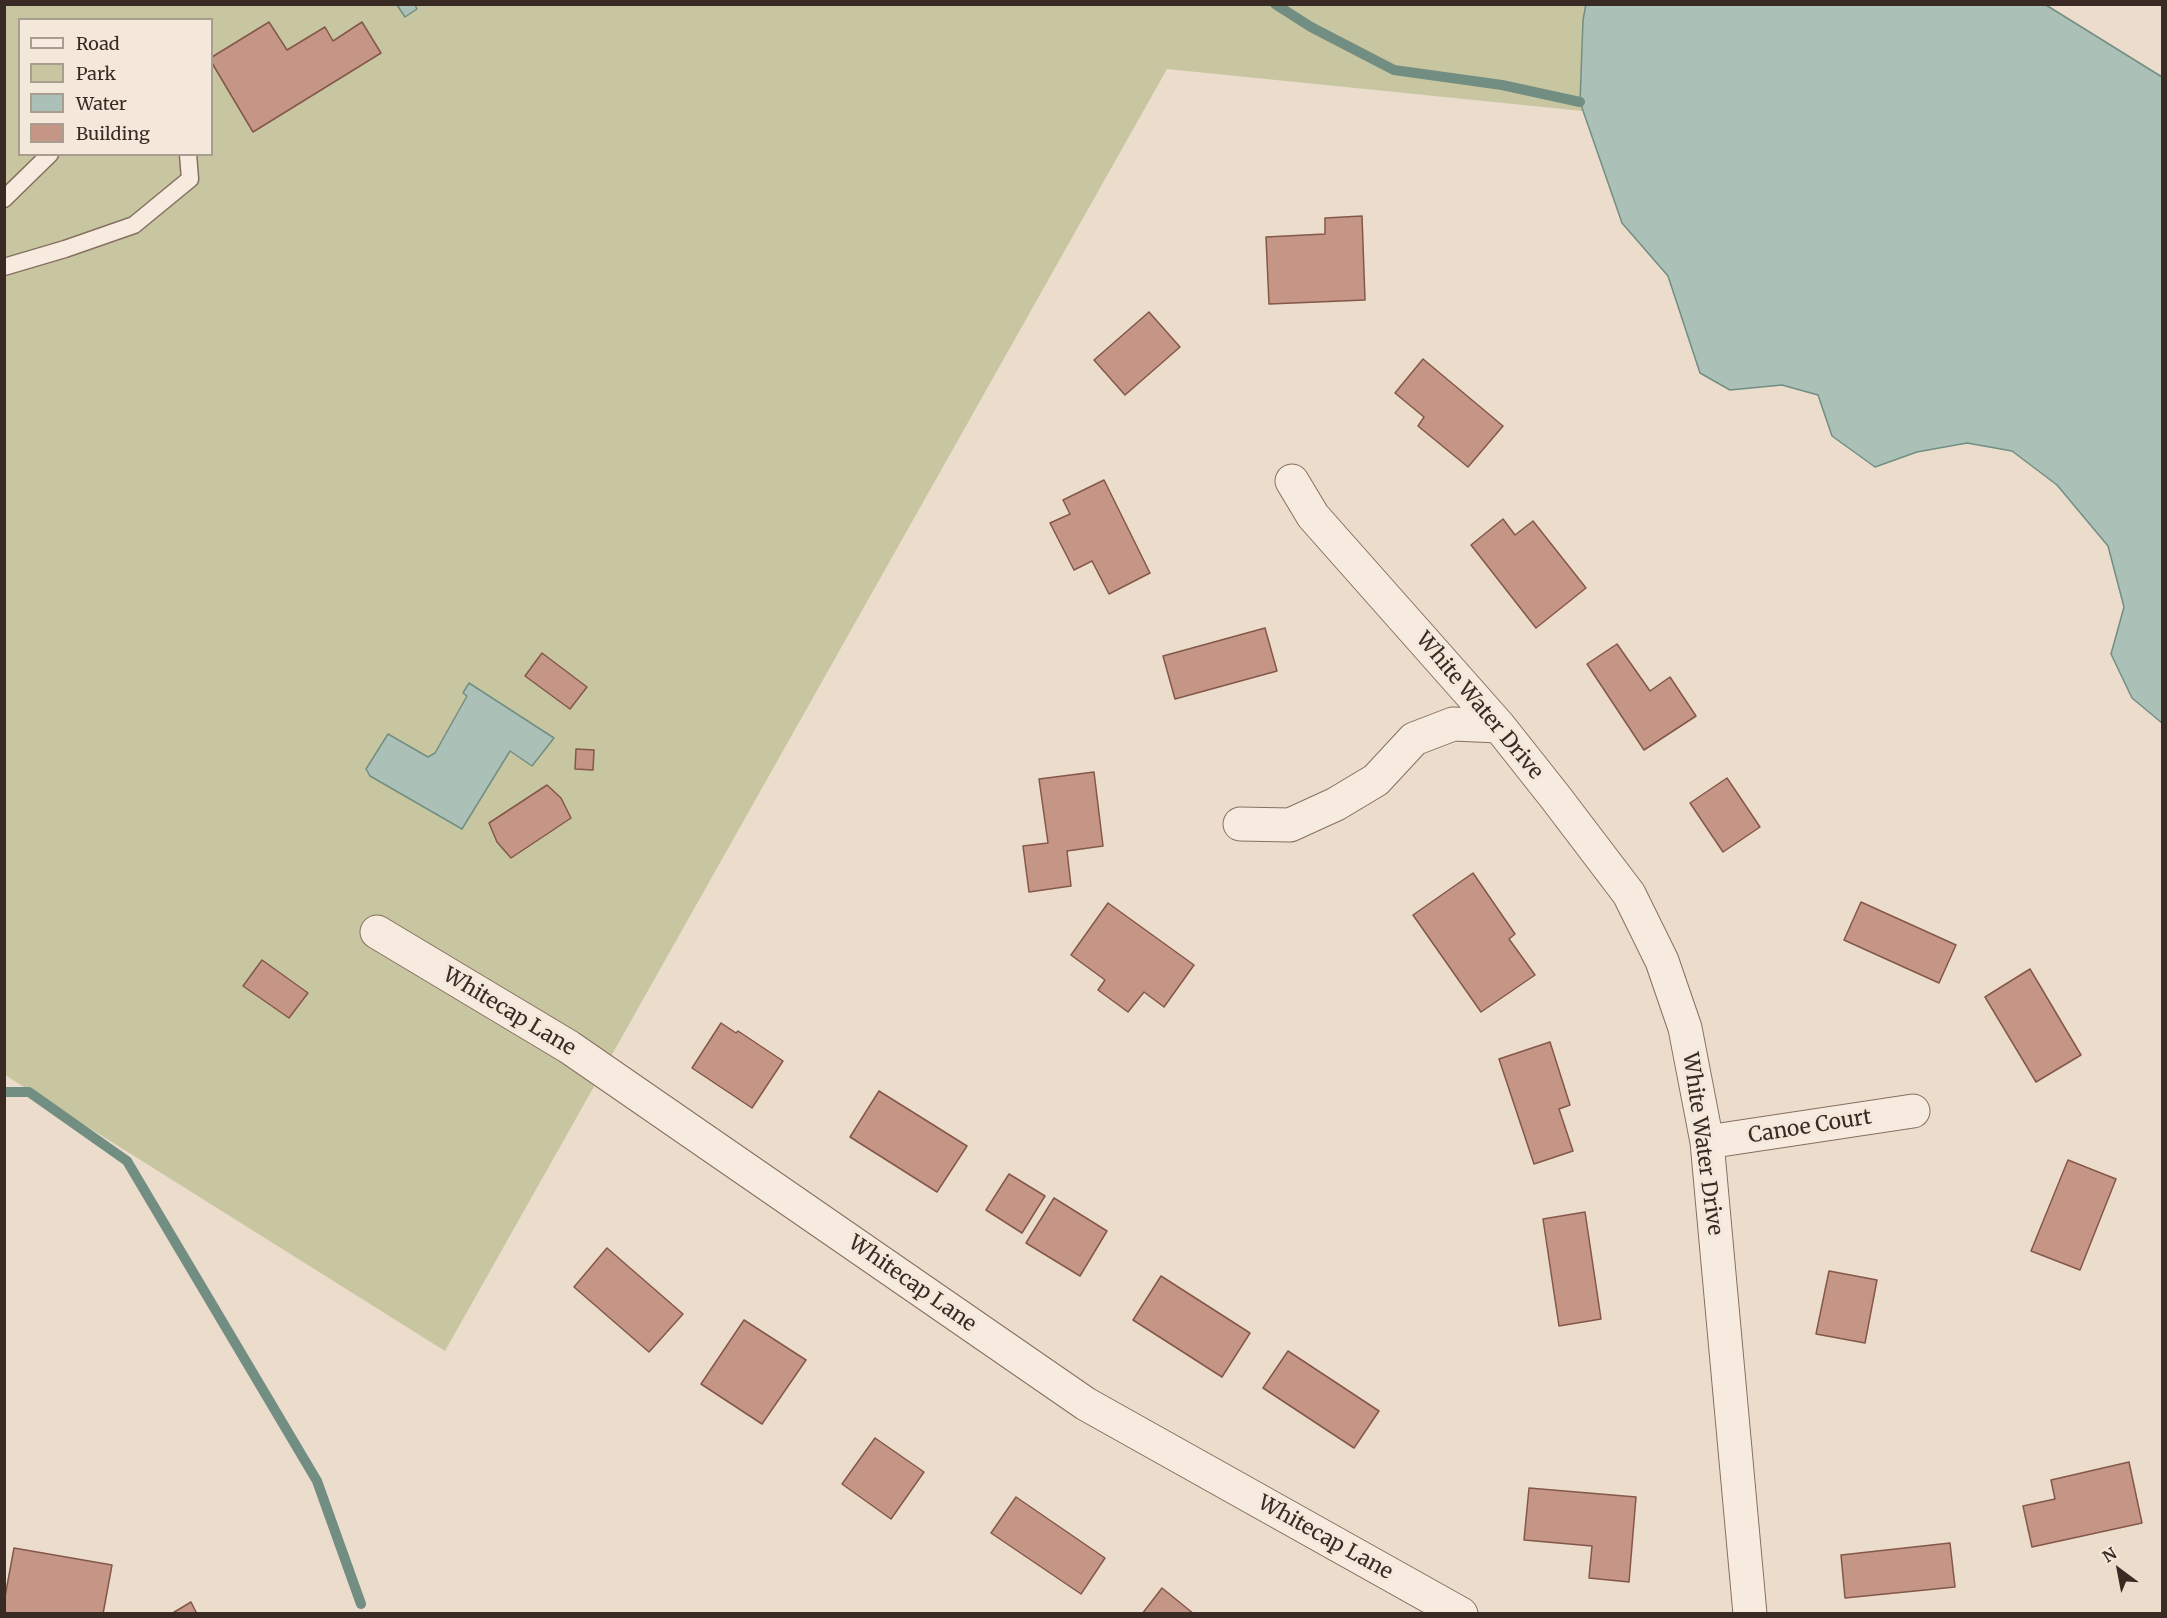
<!DOCTYPE html>
<style>
body{margin:0}
#map{position:relative;width:2167px;height:1618px;overflow:hidden;background:#ebdccc;font-family:Merriweather,serif}
canvas{display:block}
.frame{position:absolute;inset:0;border:6px solid #392a23;pointer-events:none}
.legend{position:absolute;left:18px;top:18px;width:195px;height:138px;box-sizing:border-box;background:#f3e8da;border:2px solid #a99c91;margin:0;padding:8px 10px;list-style:none;font-size:18px;color:#392a23}
.legend li{display:flex;align-items:center;gap:12px;height:30px}
.legend b{width:30px;border:2px solid #a99c91}
.north{position:absolute;left:2089px;top:1540px;width:60px;height:60px;-webkit-text-stroke:4px #f3e8da;paint-order:stroke;rotate:328deg;font-size:16px;font-weight:700;line-height:24px;text-align:center;color:#392a23}
.north::after{content:'';display:block;margin:auto;width:21px;height:27px;background:#392a23;clip-path:polygon(50% 0,100% 100%,50% 72%,0 100%)}
</style>
<div id="map">
<canvas width="2167" height="1618"></canvas>
<div class="frame"></div>
<ul class="legend">
<li><b style="height:8px;background:#f6ebde"></b>Road</li>
<li><b style="height:16px;background:#c8c6a0"></b>Park</li>
<li><b style="height:16px;background:#abc0b7"></b>Water</li>
<li><b style="height:16px;background:#c59686"></b>Building</li>
</ul>
<div class="north">N</div>
</div>
<script>
const ctx = document.querySelector('canvas').getContext('2d');
ctx.lineJoin = 'round';
function fillPath(path, color) { ctx.fillStyle = color; ctx.fill(path, 'evenodd'); }
function strokePath(path, color, width, dash) { ctx.strokeStyle = color; ctx.lineWidth = width; ctx.lineCap = dash ? 'butt' : 'round'; ctx.setLineDash(dash || []); ctx.stroke(path); }
function drawText(font, color, halo, rows, align = 'center') {
  ctx.font = font + ' Merriweather,serif'; ctx.lineWidth = 6; ctx.setLineDash([]); ctx.textBaseline = 'middle'; ctx.strokeStyle = halo; ctx.fillStyle = color; for (const [text, x, y, turn = 0] of rows) {
    ctx.save(); ctx.translate(x, y); ctx.rotate((+turn || 0) * Math.PI / 180); ctx.textAlign = isNaN(turn) ? turn : align; if (halo) ctx.strokeText(text, 0, 0); ctx.fillText(text, 0, 0); ctx.restore();
  }
}
fillPath(new Path2D(`
 M4,5h1582l-3,15 -3,81 3,10 -416,-42 -722,1282 -440,-276zM20,20h192v134h-192z`), '#c8c6a0');
const water = new Path2D(`
 M1586,4l460,1 116,72v646l-30,-25 -21,-44 13,-47 -16,-61 -51,-61 -45,-34 -45,-8 -50,9 -42,15 -43,-31 -14,-41 -36,-10 -52,5 -30,-17 -32,-97 -46,-53 -42,-121 3,-82z
 M397,5h18l2,4 -12,8z
 M469,683l85,55 -22,28 -22,-15 -48,78 -92,-53 -4,-7 22,-35 40,23 7,-4 32,-57 -4,-3z`);
fillPath(water, '#abc0b7');
strokePath(water, '#728e83', 1.5);
strokePath(new Path2D(`
 M1275,4l36,23 83,43 108,15 78,17
 M4,1092h25l98,69 190,320 44,123`), '#728e83', 10);
const building = new Path2D(`
 M269,22l18,28 38,-23 8,14 29,-19 19,31 -128,79 -41,-69v-6z
 M1362,216l3,84 -96,4 -3,-67 59,-3v-16z
 M1149,312l31,35 -55,48 -31,-35z
 M1423,359l80,67 -35,41 -50,-41 6,-9 -29,-24z
 M1104,480l46,93 -41,21 -17,-33 -18,9 -24,-47 20,-9 -7,-14z
 M1503,519l12,16 18,-14 53,67 -50,40 -65,-83z
 M1265,628l12,43 -102,28 -12,-43z
 M1617,644l33,47 20,-14 26,39 -52,34 -57,-86z
 M542,653l45,34 -17,22 -45,-33z
 M576,749l18,1 -1,20 -18,-1z
 M1094,772l9,74 -36,5 4,35 -42,6 -6,-46 25,-3 -9,-64z
 M1727,778l33,49 -37,25 -33,-49z
 M547,785l14,13 10,20 -60,40 -14,-16 -8,-19z
 M1473,873l42,61 -6,5 26,36 -54,37 -68,-97z
 M1861,902l95,43 -17,38 -95,-43z
 M1108,903l86,62 -30,42 -20,-15 -16,20 -30,-22 7,-10 -34,-25z
 M262,960l46,33 -19,25 -46,-32z
 M2030,969l51,86 -45,27 -51,-85z
 M721,1023l15,10 2,-2 45,30 -31,47 -60,-40z
 M1550,1042l20,63 -11,4 14,42 -39,13 -35,-105z
 M879,1091l88,55 -30,46 -87,-55z
 M2068,1160l48,19 -36,91 -49,-19z
 M1009,1174l36,22 -23,37 -36,-23z
 M1054,1198l53,33 -27,45 -54,-33z
 M1585,1212l16,107 -42,7 -16,-107z
 M607,1248l76,66 -34,38 -75,-65z
 M1829,1271l48,9 -12,63 -49,-9z
 M1161,1276l89,57 -28,44 -89,-57z
 M744,1320l62,40 -44,64 -61,-40z
 M1288,1351l91,60 -25,37 -91,-60z
 M875,1438l49,34 -33,47 -49,-35z
 M2129,1462l13,61 -110,24 -9,-41 32,-7 -4,-19z
 M1529,1488l107,9 -7,85 -40,-4 3,-32 -68,-6z
 M1016,1497l89,61 -24,36 -90,-61z
 M1950,1543l5,44 -110,11 -4,-43z
 M14,1548l98,17 -9,49h-99v-12z
 M1162,1588l32,26h-52z
 M191,1602l6,12h-26z`);
fillPath(building, '#c59686');
strokePath(building, '#835749', 1.5);
const service = new Path2D(`
 M4,199l46,-45
 M4,267l61,-18 69,-24 56,-46 -2,-25`);
const minor = new Path2D(`
 M1292,481l21,35 186,210 57,72 73,96 33,67 23,67 22,114 43,472
 M1240,824l50,1 46,-21 40,-24 38,-41 39,-15 46,2
 M377,932l192,115 517,357 375,210
 M1707,1142l206,-31`);
strokePath(service, '#866f61', 19);
strokePath(minor, '#866f61', 35);
strokePath(service, '#f6ebde', 16);
strokePath(minor, '#f6ebde', 33);
drawText('21px', '#392a23', '#f3e8da', [
 ["White Water Drive",1479,706,50],
 ["Whitecap Lane",509,1012,31],
 ["Canoe Court",1810,1127,-9],
 ["White Water Drive",1702,1144,82],
 ["Whitecap Lane",912,1284,35],
 ["Whitecap Lane",1325,1538,29]
]);
</script>
